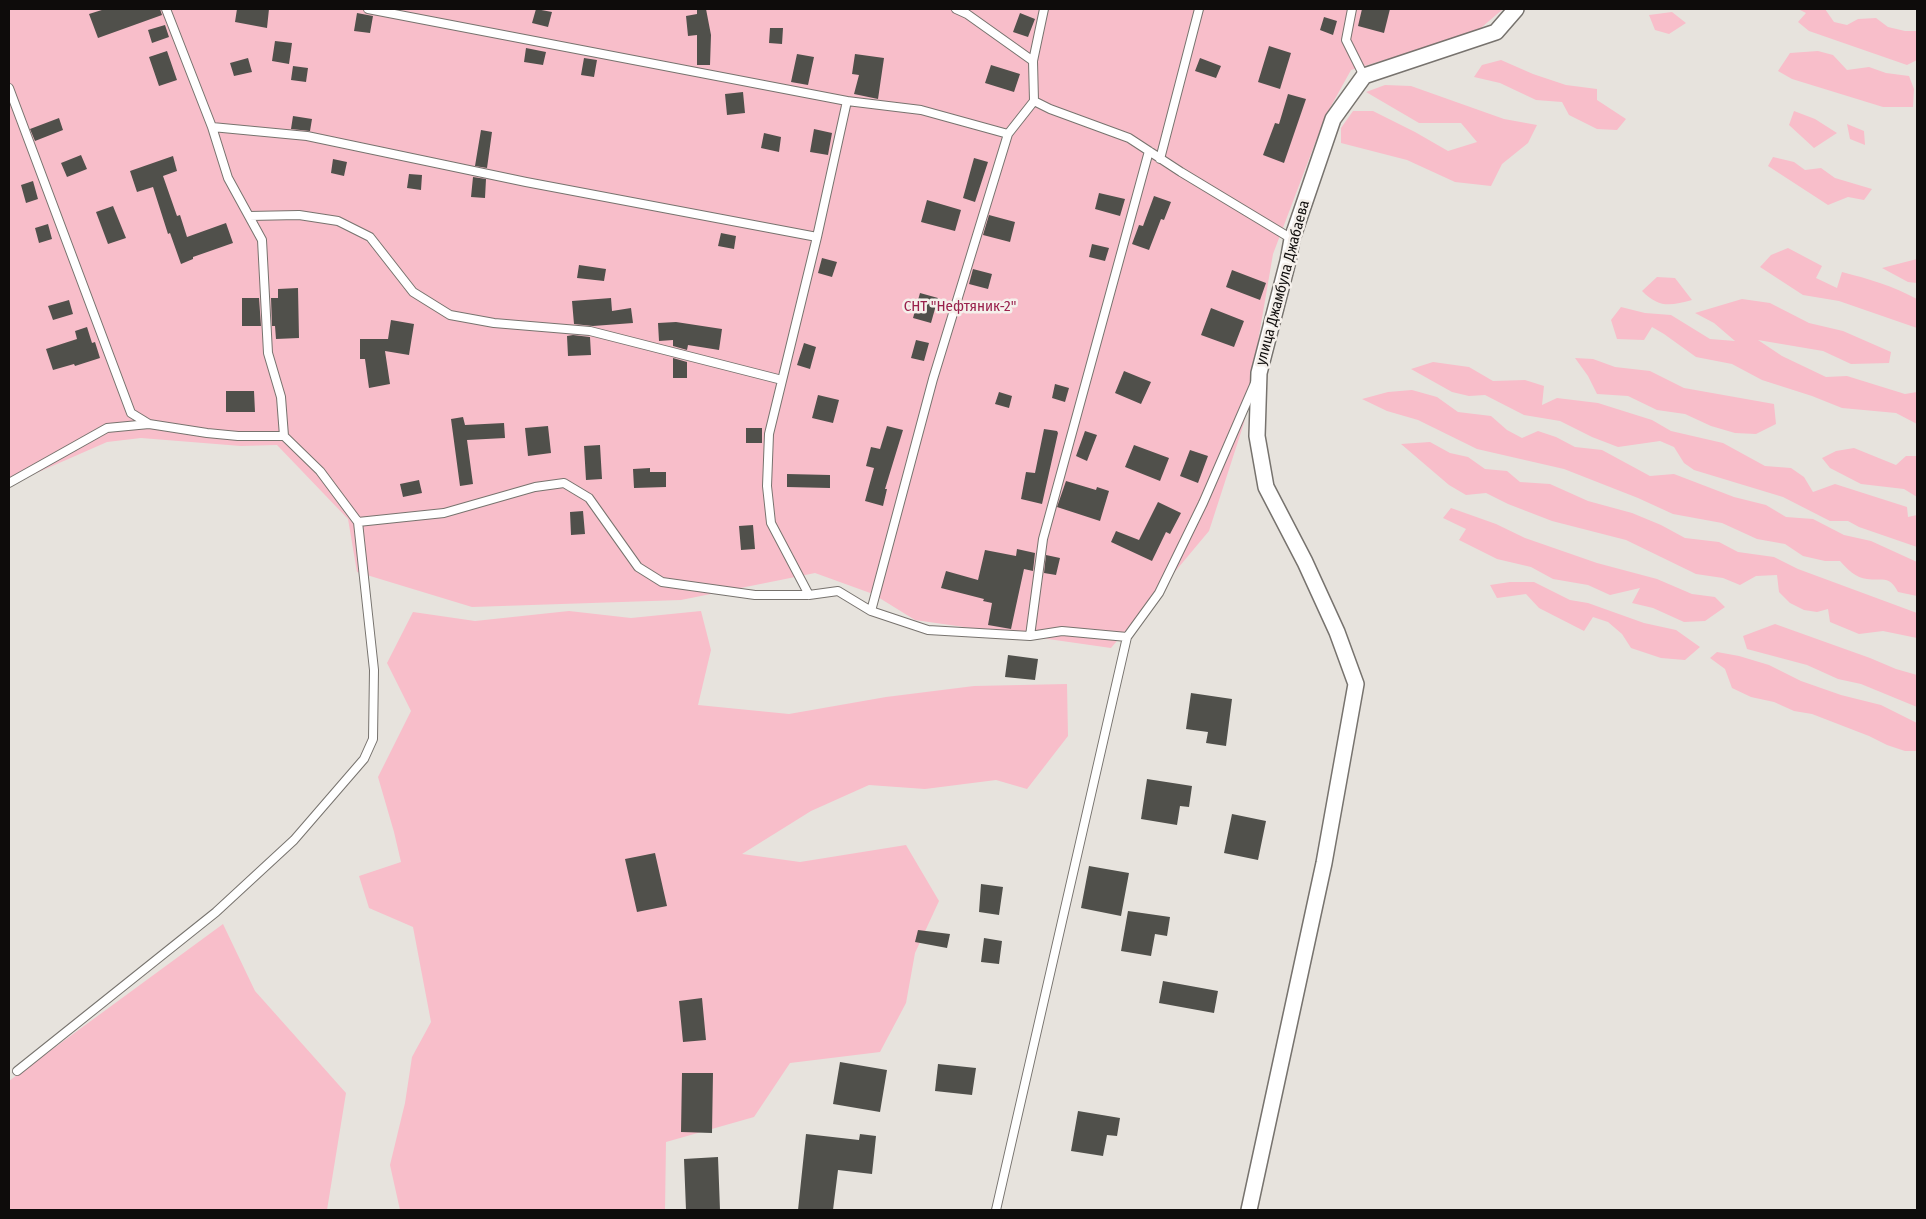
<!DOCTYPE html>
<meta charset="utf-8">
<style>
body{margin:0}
#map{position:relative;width:1926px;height:1219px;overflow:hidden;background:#e7e3dd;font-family:"Fira Sans Condensed",sans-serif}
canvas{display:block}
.frame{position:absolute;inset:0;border:10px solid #0e0c0b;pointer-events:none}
</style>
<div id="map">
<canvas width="1926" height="1219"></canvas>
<div class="frame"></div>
</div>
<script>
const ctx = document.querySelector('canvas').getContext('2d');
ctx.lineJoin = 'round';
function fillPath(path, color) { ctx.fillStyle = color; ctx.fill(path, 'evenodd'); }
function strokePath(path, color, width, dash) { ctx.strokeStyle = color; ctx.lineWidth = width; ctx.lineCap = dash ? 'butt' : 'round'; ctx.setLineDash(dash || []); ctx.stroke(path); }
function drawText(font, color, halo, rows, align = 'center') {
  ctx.font = font + ' "Fira Sans Condensed",sans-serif'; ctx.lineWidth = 5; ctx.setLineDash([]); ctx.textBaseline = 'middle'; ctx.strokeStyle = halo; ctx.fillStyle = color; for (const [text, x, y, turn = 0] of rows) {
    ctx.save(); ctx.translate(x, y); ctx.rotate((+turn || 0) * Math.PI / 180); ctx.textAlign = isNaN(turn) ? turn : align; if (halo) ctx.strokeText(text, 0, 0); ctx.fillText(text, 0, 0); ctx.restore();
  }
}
fillPath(new Path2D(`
 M9,9h1494l-28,24 -124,37 -26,47 -52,137 -29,169 -35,108 -98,117 -196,-28 -42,-26 -58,-21 -134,27 -209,7 -115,-35 -9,-53 -71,-74 -36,1 -100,-8 -34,4 -98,43z
 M1798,9h27l9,13 13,3 11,-6 18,-1 12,9 17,4h12v29l-10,5 -98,-34 -11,-9 8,-9z
 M1672,12l14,11 -17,11 -14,-4 -6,-15z
 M1818,51l15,4 14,15 22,-3 17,6 23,3 5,13 -1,18h-30l-91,-28 -14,-8 12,-18z
 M1501,60l32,14 33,11 31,4v11l29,19 -9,11 -20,-1 -28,-14 -7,-13 -26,-2 -36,-17 -26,-6 8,-12z
 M1385,85l26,1 93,33 33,6 -9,18 -26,21 -11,22 -36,-4 -48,-22 -66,-17v-15l12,-17h20l42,21 33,19 29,-9 -16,-19h-42l-53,-31z
 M1794,111l21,8 22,14 -23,15 -25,-23z
 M1847,124l17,7 1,14 -15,-6z
 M1773,157l21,5 11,8 16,-2 14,10 37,11 -8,11 -16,-3 -20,8 -60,-39z
 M1788,248l34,18 -6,12 21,10 5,-16c27,7 51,14 75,27v29l-78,-27 -36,-6 -43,-28 11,-12z
 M1917,259v24l-9,-1 -26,-14z
 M1657,277l18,1 17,22c-22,6 -33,8 -50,-9z
 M1742,299l28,4 39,20 34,8 48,21 -2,11 -38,1 -28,-13 -65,-11 24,16 44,21 21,-1 58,18 12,-2v32l-21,-11 -54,-5 -30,-12 -50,-16 -30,-16 -36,-7 -32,-23 -12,-7 -8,13 -27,-1 -6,-19 10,-13 24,6 26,2 39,24 25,2 -21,-18 -19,-10z
 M1575,358l18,1 22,8 35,4 34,17 90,16 2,20 -20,10 -21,-1 -24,-7 -26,-12 -28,-4 -29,-14 -31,-2 -9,-18z
 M1433,362l36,5 24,14 32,-1 19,6 -2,19 15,-7 41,5 54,17 19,11 52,12 42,23 26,2 13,9 9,15 22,-8 72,23 1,10 9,-2v32l-58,-20 -11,-6h-18l-47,-24 -89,-27 -10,-7 -10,-16 -14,-6 -42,6 -26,-10 -32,-16 -36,-6 -39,-20 -16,1 -17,-4 -41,-23z
 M1412,390l25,7 21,15 33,4 16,14 15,8 16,-7 18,6 19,10 27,3 48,26 24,-2 60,23 32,8 20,12 27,2 31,16 27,6 46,21v34l-19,-4c-9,-17 -15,-11 -31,-13 -11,-1 -20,-10 -27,-18h-15l-22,-5 -18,-12 -28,-5 -35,-16 -49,-9 -35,-16 -74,-29 -87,-20 -59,-29 -31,-9 -25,-12 26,-7z
 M1430,442l20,11 18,4 17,12 22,2 13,11 30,2 38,17 44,12 29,12 24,13 34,4 19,10 36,5 24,12 119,44v25l-34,-7 -24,3 -29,-12 -2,-13 -11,3 -13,-2 -14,-7 -11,-11 -2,-17 -21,1 -16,9 -17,-7 -27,-4 -70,-34 -74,-19 -44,-17 -22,-11 -20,2 -17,-10 -48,-41z
 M1854,448l42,17 10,-9h11v41l-13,-8 -43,-5 -31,-16 -8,-10 14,-7z
 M1451,508l45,16 29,14 72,25 60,16 35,15 23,3 10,10 -20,14 -21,1 -31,-14 -21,-5 8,-15 -30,7 -22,-10 -35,-6 -22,-12 -34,-8 -38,-19 7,-11 -23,-11z
 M1510,582h24l36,18 18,3 56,20 32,7 24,17 -15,13 -24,-2 -30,-10 -9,-14 -14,-12 -15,-5 -9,14 -45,-23 -13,-14 -29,4 -7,-13z
 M569,611l62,7 70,-7 10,39 -13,55 91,9 97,-17 88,-11 93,-2 1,52 -41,53 -31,-9 -71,9 -56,-4 -58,26 -69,43 58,8 106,-17 33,56 -24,52 -9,50 -26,49 -90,11 -36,54 -88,25 -1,68h-265l-10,-45 15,-62 7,-46 19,-35 -18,-95 -44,-19 -10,-32 42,-14 -7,-30 -16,-55 33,-66 -24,-48 26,-51 62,9z
 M1775,624l95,34 26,11 21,6v32l-56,-23 -23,-5 -31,-14 -60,-16 -4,-13z
 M1717,652l22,4 30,9 32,16 40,14 40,10 36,18v28h-12l-18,-6 -18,-9 -57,-22 -18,-3 -20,-9 -23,-5 -19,-9 -7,-19 -15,-11z
 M223,924l32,67 91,102 -19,117h-318v-129z`), '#f8beca');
fillPath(new Path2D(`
 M105,9h55l2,6 -64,23 -9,-24z
 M237,9h32l-2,19 -32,-6z
 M536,9l16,3 -4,15 -16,-4z
 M697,9h9l5,26 -1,30h-13v-30l-9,1 -2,-20 11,-2z
 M1362,9h28l-6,24 -26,-7z
 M357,13l16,3 -3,17 -16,-2z
 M1020,13l15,6 -7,18 -15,-5z
 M1324,17l13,4 -4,14 -13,-5z
 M165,25l4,12 -17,6 -4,-13z
 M770,28h13l-1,16 -13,-1z
 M275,41l17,2 -3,21 -17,-3z
 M1269,46l22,7 -11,36 -22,-7z
 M526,48l20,4 -3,13 -19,-3z
 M167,51l10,29 -18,6 -10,-29z
 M797,54l17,3 -6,28 -17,-3z
 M855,54l29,4 -6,41 -24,-5 5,-19 -7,-1z
 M248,58l4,14 -18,4 -4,-13z
 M584,58l13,2 -3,17 -13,-2z
 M1200,58l21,8 -5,12 -21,-7z
 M991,65l29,9 -6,18 -29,-9z
 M293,66l15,2 -2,14 -15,-2z
 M743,92l2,21 -18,2 -2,-21z
 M1288,94l18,5 -22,64 -21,-8 12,-32 4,1z
 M293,116l19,3 -2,12 -19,-2z
 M59,118l4,12 -28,11 -5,-12z
 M814,129l18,4 -4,22 -18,-3z
 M481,130l11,2 -5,36 -12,-2z
 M764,133l17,4 -2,15 -18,-4z
 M81,155l6,14 -20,8 -6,-14z
 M173,156l4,15 -14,5 14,40 3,-1 7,22 39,-14 7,20 -40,14v2l-12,5 -11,-31 -2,1 -15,-47 -16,5 -7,-21z
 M974,158l14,4 -13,40 -12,-4z
 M333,159l14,3 -3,14 -13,-3z
 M409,174l13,1 -1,15 -14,-2z
 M473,177l13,2 -1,19 -14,-1z
 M33,181l5,18 -12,4 -5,-18z
 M1099,193l26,6 -5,17 -25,-7z
 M1154,196l17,6 -7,18 -3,-1 -12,31 -17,-6 7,-19 4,1z
 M927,200l34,10 -6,21 -34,-9z
 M113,206l13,32 -18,6 -12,-32z
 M989,215l26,7 -5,20 -27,-7z
 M48,224l4,15 -13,4 -4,-15z
 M721,233l15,3 -2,13 -16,-3z
 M1092,244l17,4 -4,13 -16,-4z
 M822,258l15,4 -5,15 -14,-4z
 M579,265l27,4 -2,12 -27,-3z
 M973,269l19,5 -4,15 -19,-5z
 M1232,270l34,13 -6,17 -34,-13z
 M298,288l1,50 -23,1 -1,-13h-3l-1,-28h7v-9z
 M920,293l18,5 -7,25 -18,-5z
 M242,298h17l2,28h-19z
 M611,298l1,13 19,-3 2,15 -40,3 -19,-2 -2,-23z
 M69,300l4,14 -20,6 -5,-14z
 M1211,308l33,13 -10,26 -33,-12z
 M391,320l23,4 -5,31 -24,-4 5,33 -21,4 -4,-29h-5v-20h28z
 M676,322l46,7 -3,21 -31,-5 -1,5 -14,-4v-6l-14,1 -1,-18z
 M87,327l5,16 3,-1 5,16 -25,8 -1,-2 -21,6 -7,-21 31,-10 -2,-8z
 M573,335l17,2 1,18 -23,1 -1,-20z
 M916,340l13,3 -5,18 -13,-3z
 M804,343l12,4 -6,22 -13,-4z
 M673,358l14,4v16h-14z
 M1124,371l27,11 -10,22 -26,-11z
 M1055,384l14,4 -4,14 -13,-4z
 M226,391h28l1,21h-29z
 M999,392l13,4 -3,12 -14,-4z
 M818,395l21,5 -6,23 -21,-5z
 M463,417l2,8 39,-2 1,15 -38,2 6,44 -13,2 -9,-67z
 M548,426l3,27 -23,3 -3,-28z
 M887,426l16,4 -18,59h2l-4,17 -18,-5 9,-33 -8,-2 5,-19 9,2z
 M746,428h16v15h-16z
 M1044,429l13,2 1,2 -16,71 -21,-5 5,-27 9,1z
 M1085,431l12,4 -10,26 -11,-5z
 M600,445l2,34 -16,1 -2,-34z
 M1134,445l35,13 -9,23 -35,-14z
 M1190,450l18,6 -10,27 -18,-7z
 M650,468v4h16v15l-32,1 -1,-19z
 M787,474l43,1v13l-43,-1z
 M419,480l3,13 -19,4 -3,-13z
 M1066,481l30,9 1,-3 12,4 -9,30 -43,-14z
 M1158,502l23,11 -11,21 -4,-2 -14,29 -41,-19 5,-11 23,9z
 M583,511l2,23 -14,1 -1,-23z
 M753,525l2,24 -14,1 -2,-24z
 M1017,549l18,4 -2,18 -9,-2 -13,60 -23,-4 4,-22 -9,-2 1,-2 -43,-11 5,-17 32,9 7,-30 31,6z
 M1046,555l14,3 -4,17 -12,-2z
 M1008,655l30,4 -3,21 -30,-3z
 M1191,693l41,6 -6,47 -20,-3 2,-11 -22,-3z
 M1147,779l45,7 -3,21 -9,-1 -3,19 -36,-6z
 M1232,814l34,7 -8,39 -34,-7z
 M655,853l12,53 -30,6 -12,-53z
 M1089,866l40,7 -8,43 -40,-8z
 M981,884l22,3 -4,28 -20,-3z
 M1128,911l42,6 -3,19 -12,-2 -4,22 -30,-5z
 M918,930l32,4 -3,14 -32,-6z
 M984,938l18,3 -3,23 -18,-2z
 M1163,981l55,10 -4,22 -55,-10z
 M702,998l4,42 -23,2 -4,-41z
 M840,1062l47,8 -7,42 -47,-8z
 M938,1064l38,4 -4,27 -37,-4z
 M682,1073h31l-1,60 -31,-1z
 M1078,1111l42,7 -3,18 -10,-1 -4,21 -32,-5z
 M806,1134l53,6 1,-6 16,2 -4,38 -34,-4 -5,40h-35z
 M718,1157l2,53h-34l-2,-51z`), '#50504b');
const service = new Path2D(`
 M368,9l479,92 74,9 87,24
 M956,9l11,5 66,47
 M1352,9l-6,31 18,36
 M9,88l122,325 18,11 58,9 31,3h46
 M1034,101l16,8 79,29 52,34 111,67
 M212,127l95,9 219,46 291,55
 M1160,159l39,-150
 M249,216l50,-1 39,6 32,16 43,55 37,23 44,8 96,8 192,49
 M9,483l98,-55 42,-4
 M358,522l86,-9 91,-26 29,-4 25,15 49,69 24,15 93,13h54l29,-4 33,20 57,19 102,6 32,-5 65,6 32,-44 44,-90 52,-120
 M809,595l-38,-72 -4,-37 2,-52 48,-197 30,-136
 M871,611l62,-232 75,-245 26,-33 -1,-40 11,-52
 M1030,636l13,-97 106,-388
 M17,1071l199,-159 78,-72 70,-81 9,-20 1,-69 -16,-148 -38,-51 -36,-35 -3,-39 -13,-44 -6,-113 -34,-62 -16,-51 -46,-118
 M996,1210l131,-573`);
const minor = new Path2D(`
 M1249,1210l75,-347 32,-179 -19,-52 -32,-70 -39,-75 -9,-51 2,-63 29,-112 4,-22 41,-120 31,-43 132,-44 20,-23`);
strokePath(service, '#77736e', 10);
strokePath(minor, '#77736e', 18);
strokePath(service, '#fff', 8);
strokePath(minor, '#fff', 15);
drawText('15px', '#0e0c0b', '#f5f0eb', [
 ["улица Джамбула Джабаева",1283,283,-75]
]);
drawText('15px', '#99214c', '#f5f0eb', [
 ["СНТ \"Нефтяник-2\"",960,307]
]);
</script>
